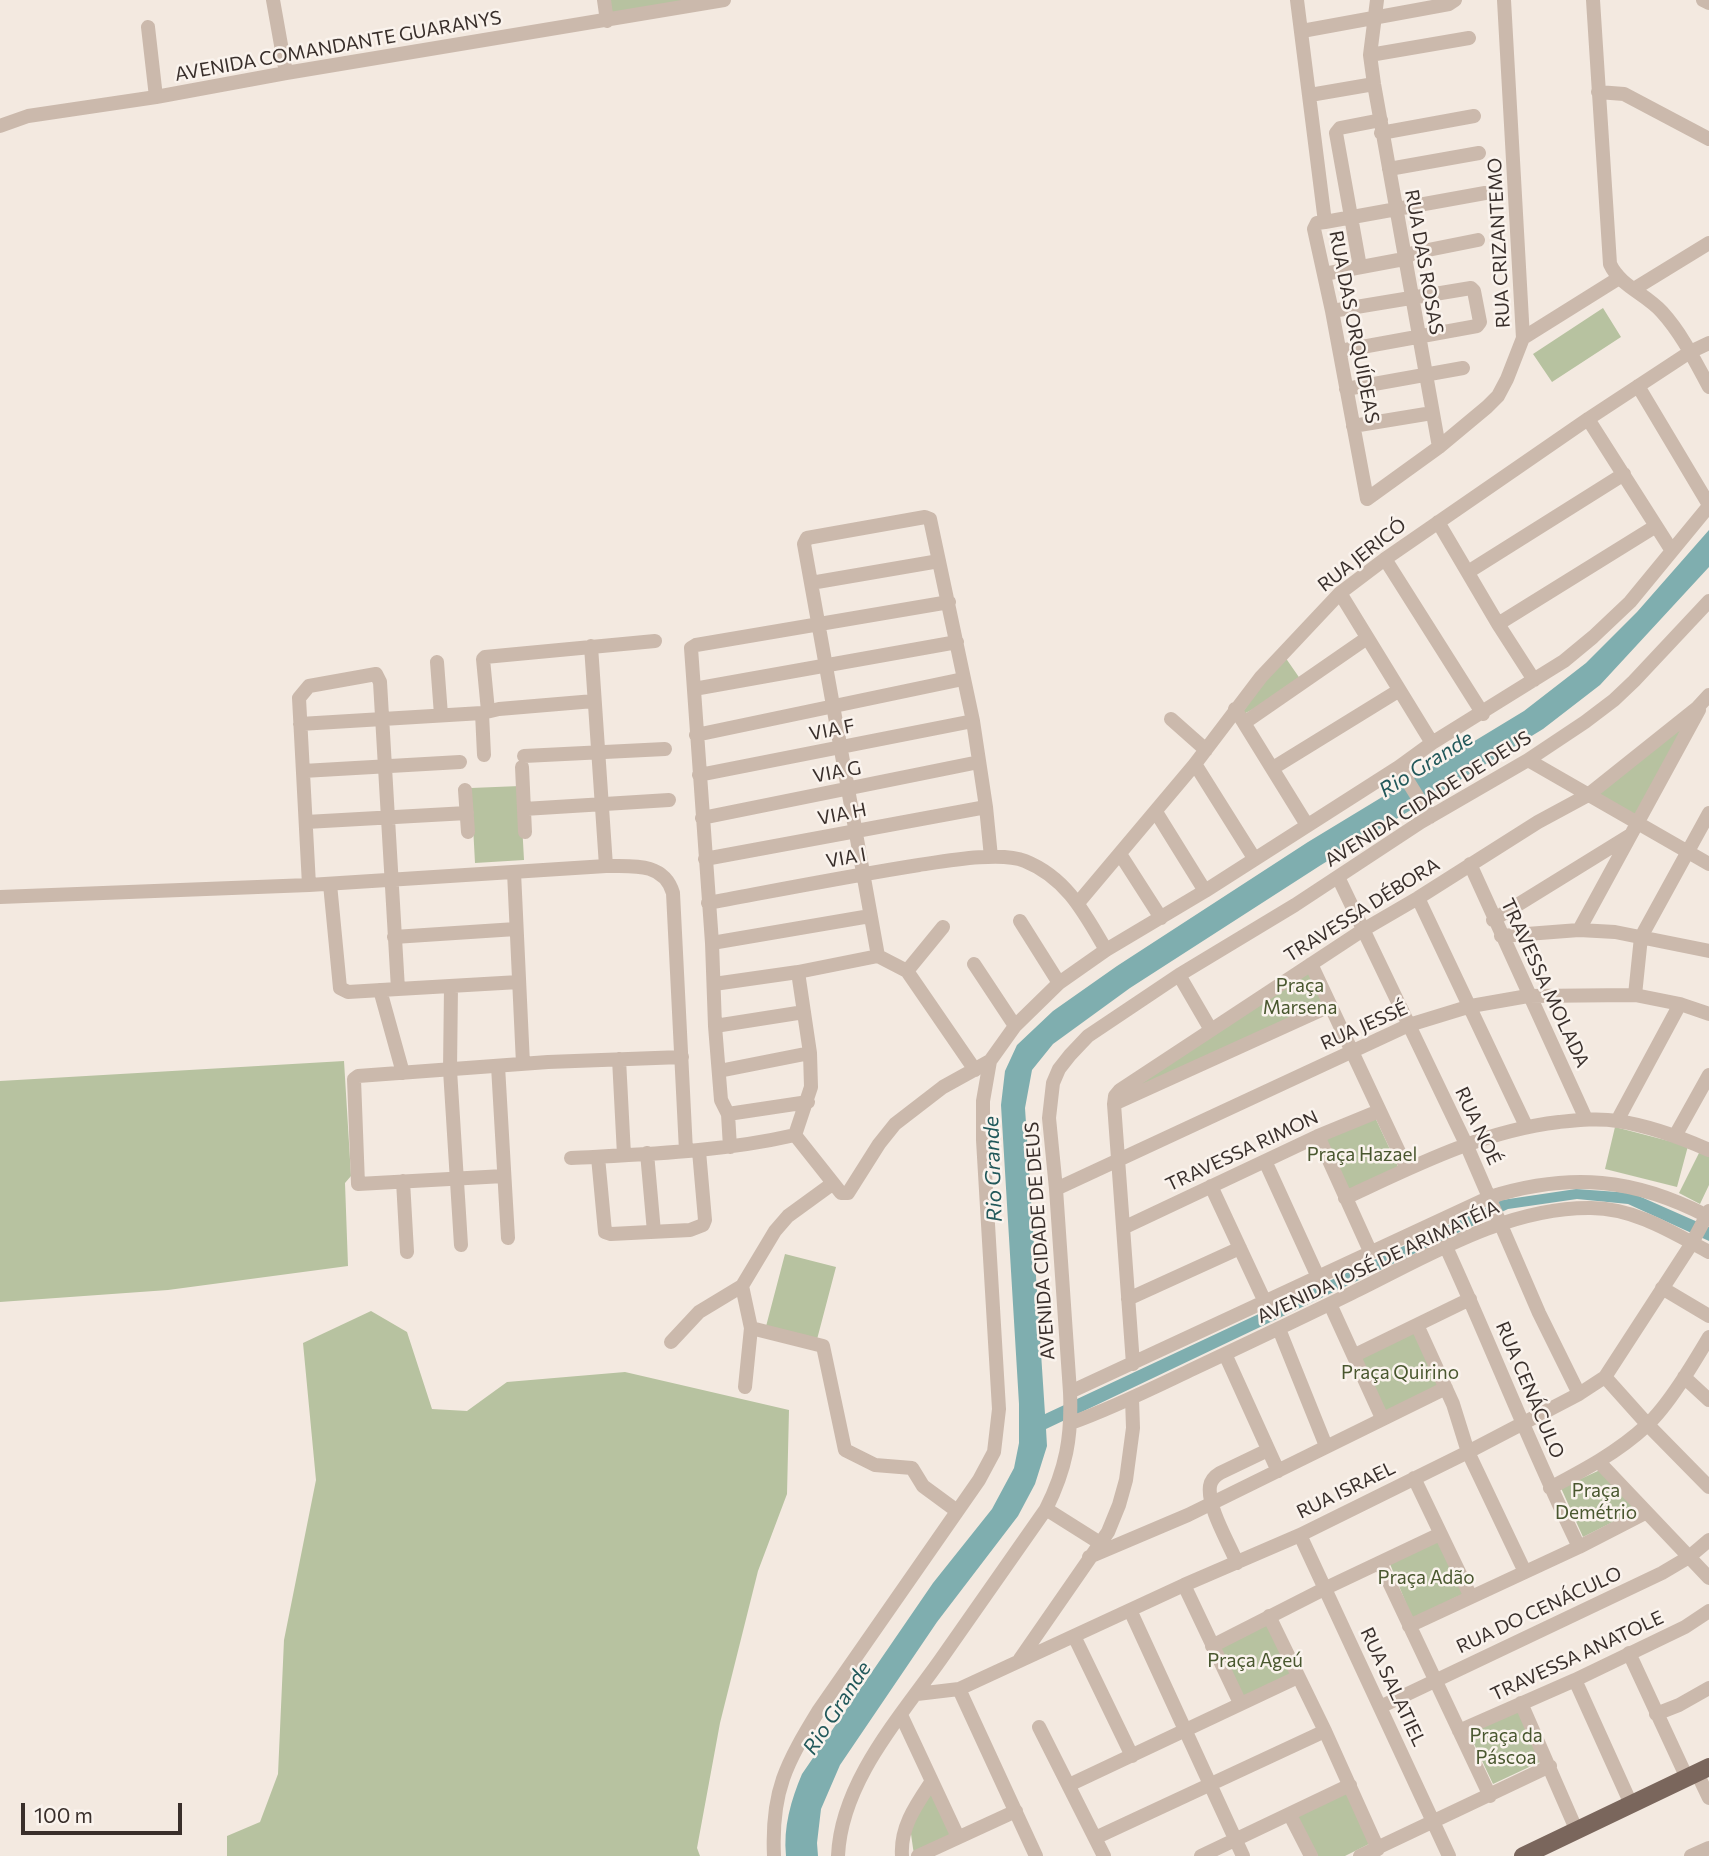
<!DOCTYPE html>
<meta charset="utf-8">
<style>
body{margin:0}
#map{position:relative;width:1709px;height:1856px;overflow:hidden;background:#f3e9e0;font-family:Commissioner,sans-serif}
canvas{display:block}
.scale{position:absolute;left:21px;top:1803px;width:161px;height:32px;box-sizing:border-box;border:4px solid #392f2b;border-top:0;padding-left:9px;font-size:21px;line-height:24px;white-space:nowrap;color:#392f2b;-webkit-text-stroke:5px #faf3ed;paint-order:stroke}
</style>
<div id="map">
<canvas width="1709" height="1856"></canvas>
<div class="scale">100 m</div>
</div>
<script>
const ctx = document.querySelector('canvas').getContext('2d');
ctx.lineJoin = 'round';
function fillPath(path, color) { ctx.fillStyle = color; ctx.fill(path, 'evenodd'); }
function strokePath(path, color, width, dash) { ctx.strokeStyle = color; ctx.lineWidth = width; ctx.lineCap = dash ? 'butt' : 'round'; ctx.setLineDash(dash || []); ctx.stroke(path); }
function drawText(font, color, halo, rows, align = 'center') {
  ctx.font = font + ' Commissioner,sans-serif'; ctx.lineWidth = 5; ctx.setLineDash([]); ctx.textBaseline = 'middle'; ctx.strokeStyle = halo; ctx.fillStyle = color; for (const [text, x, y, turn = 0] of rows) {
    ctx.save(); ctx.translate(x, y); ctx.rotate((+turn || 0) * Math.PI / 180); ctx.textAlign = isNaN(turn) ? turn : align; if (halo) ctx.strokeText(text, 0, 0); ctx.fillText(text, 0, 0); ctx.restore();
  }
}
fillPath(new Path2D(`
 M605,0h104l-101,20z
 M1603,308l18,29 -69,45 -19,-28z
 M1285,657l18,26 -63,33 21,-30z
 M1685,723l-49,92 -42,-23z
 M520,786l4,74 -49,3 -4,-75z
 M1309,968l17,38 -214,103 17,-23z
 M344,1061l7,115 -6,7 3,83 -180,24 -168,12v-221z
 M1374,1115l27,58 -50,22 -28,-56z
 M1615,1127l73,19 -11,41 -72,-18z
 M1700,1151l9,5v29l-9,19 -21,-11z
 M785,1254l51,13 -21,80 -51,-13z
 M371,1311l36,21 25,77 35,2 40,-29 118,-10 164,38 -2,84 -29,77 -38,152 -23,125 3,8h-473v-20l33,-14 18,-48 6,-134 32,-160 -13,-137z
 M1417,1330l26,57 -61,29 -24,-56z
 M1600,1470l37,40 -54,27 -22,-49z
 M1439,1541l26,52 -53,25 -22,-54z
 M1269,1623l24,52 -52,23 -23,-50z
 M1520,1708l22,53 -49,23 -25,-53z
 M1347,1789l26,53 -28,14h-27l-23,-41z
 M933,1790l21,44 -40,21 -5,-35z`), '#b7c2a0');
fillPath(new Path2D(`
 M1709,530v37l-109,118 -57,44 -222,136 -191,123 -77,56 -21,26 -7,38 20,306 457,-214 74,-11 56,4 77,34v14l-81,-37 -51,-5 -69,10 -462,220 1,17 -12,38 -17,32 -81,106 -97,143 -19,44 -4,34 1,13h-32c-3,-29 5,-56 16,-82l131,-191 59,-74 22,-41 5,-25v-39l-18,-299 4,-34 12,-26 36,-34 64,-45 191,-124 216,-131 62,-48 51,-51z`), '#7faeaf');
strokePath(new Path2D(`
 M273,0l13,73
 M604,0l3,21
 M1297,0l28,222 -8,1 -3,6 18,82 35,188 72,-52 48,-40 11,-11 9,-17 16,-41 -19,-338
 M1377,0l-7,55 4,29 65,363
 M1593,0l17,264c10,22 36,30 52,48 20,22 33,49 47,75
 M1703,0l6,3
 M148,27l8,70
 M1302,31l147,-27 6,-4
 M1370,55l99,-17
 M1598,92l26,2 85,45
 M1310,95l64,-11
 M0,126l28,-10 128,-19 130,-24 438,-73
 M1381,133l93,-17
 M1389,169l90,-16
 M1325,222l160,-29
 M1360,267l-24,-134 4,-5 41,-8
 M1324,274l80,-15 9,-6 65,-13
 M1634,289l75,-46
 M1332,311l139,-23 3,3 6,31 -3,4 -137,25
 M1523,338l96,-60
 M1638,386l71,119
 M1346,389l117,-21
 M1588,419l84,132
 M1353,426l79,-13
 M1438,522l60,102 36,56
 M1385,559l98,155
 M1468,572l156,-98
 M811,583l128,-22
 M1340,593l92,150
 M1498,624l158,-98
 M591,646l15,220
 M437,662l4,53
 M694,689l263,-47
 M1235,709l9,14 123,-85
 M488,711l-5,-52 2,-2 170,-16
 M482,713l2,42
 M1171,719l35,31
 M1244,723l63,102
 M300,724l182,-11 17,-4 95,-8
 M696,735l267,-56
 M524,756l141,-7
 M1528,760l181,104
 M1195,764l59,94
 M522,767l3,65
 M1399,767l31,50
 M1273,768l125,-77
 M303,771l157,-9
 M699,775l274,-54
 M465,790l3,42
 M524,809l145,-9
 M1156,812l49,79
 M702,818l277,-56
 M306,822l161,-9
 M1120,854l41,64
 M705,859l281,-52
 M1470,864l116,255
 M514,872l9,192
 M1338,877l128,267 73,169 40,81
 M330,884l10,104 8,4 50,-3
 M309,885l-10,-187 10,-12 67,-12 4,8 18,307 121,-7
 M0,897l309,-12 297,-19c26,0 58,-4 67,27l13,258
 M1418,898l108,228
 M708,903c70,-13 141,-27 211,-38 27,-4 82,-14 106,-4 42,17 60,53 81,89
 M1078,903l117,-139 66,-87 79,-84 45,-34 203,-140 102,-67 19,-9
 M1493,920l136,-84
 M1020,921l39,62
 M1579,930l120,-220
 M1501,936l78,-6 36,2 94,19
 M394,937l122,-8
 M712,943l158,-27
 M974,964l41,62
 M1311,964l96,205
 M907,971l36,-44
 M1179,975l32,55
 M714,984l84,-12 80,-16
 M451,987l-1,83 11,175
 M380,990l23,83
 M1635,995l6,-58 68,-124
 M715,1026l89,-14
 M619,1059l5,96
 M498,1066l10,172
 M975,1070l-68,-99 -29,-15 -67,-373 -7,-39 3,-6 118,-21 5,2 43,202 13,86 5,50
 M719,1071l91,-18
 M1114,1104l216,-98
 M728,1114l80,-12
 M1617,1121l63,-117
 M795,1135l46,58h7l31,-49 16,-20 48,-37 47,-26 25,-35 44,-43 47,-33 99,-59 194,-124 33,-24 132,-82 29,-24 37,-35 79,-96
 M795,1135l16,-48 -1,-34 -12,-81
 M1318,1136l52,115
 M1675,1136l34,-61
 M730,1147l-2,-33 -7,-14 -6,-74 -3,-83 -21,-295 5,-3 253,-43
 M647,1153l7,79
 M598,1157l7,75 6,2 79,-4 13,-5 2,-5 -6,-69
 M571,1158c75,-4 150,-6 224,-23
 M1265,1161l53,116
 M504,1176l-146,8 -4,-105 4,-3 190,-14 134,-5
 M403,1181l4,71
 M1211,1186l54,116
 M1056,1189l353,-164 62,-19 57,-10 107,-1 45,9 29,10
 M1345,1198c69,-32 137,-67 214,-76 20,-2 39,-4 59,-1 31,5 62,16 91,29
 M1123,1228l195,-92 61,-25
 M1446,1247c46,100 85,202 133,300
 M742,1286l9,42 -6,59
 M1662,1288l47,28
 M1128,1299l112,-51
 M1330,1304l52,114
 M1417,1325l36,79 15,48 57,120
 M751,1328l72,18 22,104 30,15 37,3 11,18 34,25
 M1279,1329l47,117
 M671,1342l28,-30 43,-26 33,-55 13,-15 44,-32
 M1225,1354l53,117
 M1355,1355l115,-56
 M1133,1364l-19,-260 1,-8 5,-6 243,-160 55,-32 120,-76 50,-27 109,-87 12,-13
 M1605,1377l43,48 61,62
 M1684,1377l25,23
 M1070,1392l420,-195c80,-25 145,-19 219,20
 M1071,1423c42,-15 82,-35 122,-54 53,-25 106,-50 159,-76 74,-36 154,-86 239,-85 43,0 81,24 118,44
 M1599,1462l110,116
 M1414,1478l57,119
 M1550,1488c34,-18 68,-36 96,-62 22,-20 47,-62 63,-89
 M1046,1509l54,34
 M1300,1535l149,321
 M1089,1557l99,-42 258,-127
 M1237,1563c-8,-20 -30,-56 -27,-77 1,-6 5,-10 10,-13l48,-23
 M1380,1563l110,233
 M1184,1585l56,118
 M1130,1610l113,246
 M1269,1616l56,115 53,118
 M1409,1626l170,-79 66,-34
 M1074,1636l58,120
 M1212,1646l114,-58 114,-54
 M1629,1653l58,125
 M1020,1659l88,-127 11,-27 7,-25 7,-52 -1,-30
 M1575,1680l56,124
 M959,1689l77,167
 M917,1694l42,-5 225,-104 116,-50 168,-83 111,-58 26,-17 87,-134 17,-32
 M1521,1703l55,126
 M1380,1707l282,-134 27,-16 20,-17
 M1656,1714l23,-9 30,-17
 M901,1715l57,122
 M1039,1727l65,129
 M1459,1731l116,-51 110,-53 24,-16
 M1697,1773l12,25
 M1069,1785l229,-108
 M1290,1815l21,41
 M1095,1838l230,-107
 M774,1856c-3,-65 12,-92 45,-146l160,-230 15,-28 5,-43 -16,-269v-39l7,-40
 M838,1856c3,-74 62,-139 103,-197 35,-50 70,-100 105,-150 20,-40 26,-72 24,-117l-14,-203 -7,-71 4,-35 6,-14 11,-14 18,-19 91,-61 116,-70 126,-83 107,-62 57,-38 29,-22 20,-19 75,-80
 M902,1856c-2,-29 14,-51 30,-75
 M918,1856l98,-45
 M1201,1856l149,-71
 M1360,1856l190,-90
 M1691,1856l18,-8`), '#cbb9ac', 14);
strokePath(new Path2D(`
 M1523,1856l186,-89`), '#7a665c', 18);
drawText('19px', '#392f2b', '#faf3ed', [
 ["AVENIDA COMANDANTE GUARANYS",338,46,-10],
 ["RUA CRIZANTEMO",1499,243,-93],
 ["RUA DAS ROSAS",1424,262,80],
 ["RUA DAS ORQUÍDEAS",1354,327,79],
 ["RUA JERICÓ",1362,555,-38],
 ["VIA F",832,730,-11],
 ["VIA G",837,772,-11],
 ["AVENIDA CIDADE DE DEUS",1428,799,-32],
 ["VIA H",842,814,-11],
 ["VIA I",846,858,-10],
 ["TRAVESSA DÉBORA",1362,910,-32],
 ["TRAVESSA MOLADA",1545,983,65],
 ["RUA JESSÉ",1364,1026,-24],
 ["RUA NOÉ",1478,1126,65],
 ["TRAVESSA RIMON",1242,1151,-25],
 ["AVENIDA CIDADE DE DEUS",1040,1241,-94],
 ["AVENIDA JOSÉ DE ARIMATÉIA",1378,1262,-25],
 ["RUA CENÁCULO",1530,1390,67],
 ["RUA ISRAEL",1346,1490,-26],
 ["RUA DO CENÁCULO",1539,1610,-25],
 ["TRAVESSA ANATOLE",1577,1656,-25],
 ["RUA SALATIEL",1393,1687,65]
]);
drawText('19px', '#49572f', '#faf3ed', [
 ["Praça",1300,986],
 ["Marsena",1300,1008],
 ["Praça Hazael",1362,1155],
 ["Praça Quirino",1400,1373],
 ["Praça",1596,1491],
 ["Demétrio",1596,1513],
 ["Praça Adão",1426,1578],
 ["Praça Ageú",1255,1661],
 ["Praça da",1506,1736],
 ["Páscoa",1506,1758]
]);
drawText('italic 21px', '#21585a', '#faf3ed', [
 ["Rio Grande",1426,764,-32],
 ["Rio Grande",993,1169,-92],
 ["Rio Grande",837,1708,-57]
]);
</script>
